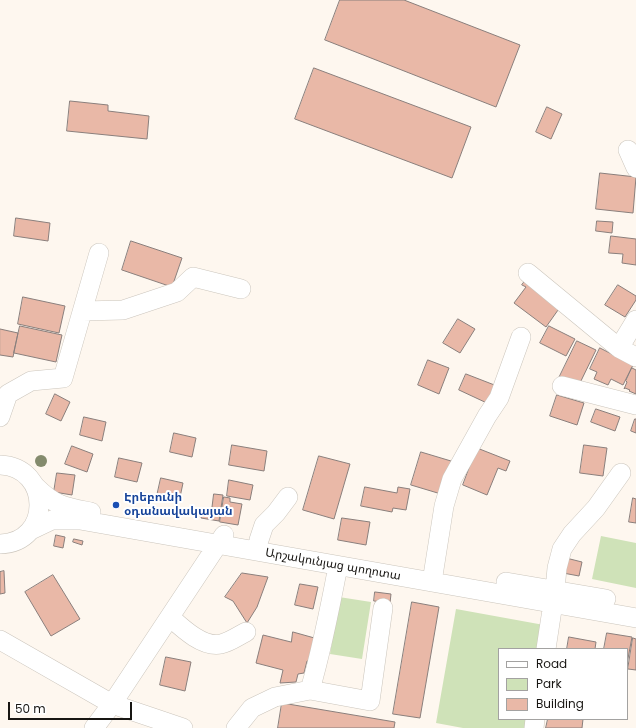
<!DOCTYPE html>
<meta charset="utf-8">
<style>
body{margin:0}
#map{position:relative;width:636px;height:728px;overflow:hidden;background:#fef7ef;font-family:Poppins,sans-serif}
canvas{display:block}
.legend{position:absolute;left:498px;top:648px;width:130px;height:72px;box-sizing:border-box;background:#fff;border:1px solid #a3a2a1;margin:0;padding:5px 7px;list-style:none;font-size:12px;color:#181613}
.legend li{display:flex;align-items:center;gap:8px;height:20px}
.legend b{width:20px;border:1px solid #a3a2a1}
.scale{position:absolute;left:8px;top:702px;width:124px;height:18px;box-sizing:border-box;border:2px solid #181613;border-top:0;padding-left:5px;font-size:12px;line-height:14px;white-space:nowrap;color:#181613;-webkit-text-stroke:3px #fff;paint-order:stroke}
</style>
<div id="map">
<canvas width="636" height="728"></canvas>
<ul class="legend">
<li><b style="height:5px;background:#fff"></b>Road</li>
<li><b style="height:11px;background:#cfe2b8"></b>Park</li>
<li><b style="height:11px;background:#e9b8a7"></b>Building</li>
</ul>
<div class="scale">50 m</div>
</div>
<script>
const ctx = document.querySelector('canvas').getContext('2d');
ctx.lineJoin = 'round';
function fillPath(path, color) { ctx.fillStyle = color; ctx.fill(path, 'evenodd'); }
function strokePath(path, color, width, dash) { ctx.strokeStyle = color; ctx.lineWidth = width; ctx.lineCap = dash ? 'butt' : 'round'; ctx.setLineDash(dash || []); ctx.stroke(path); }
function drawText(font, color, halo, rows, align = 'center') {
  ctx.font = font + ' Poppins,"Noto Sans Armenian",sans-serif'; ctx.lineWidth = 4; ctx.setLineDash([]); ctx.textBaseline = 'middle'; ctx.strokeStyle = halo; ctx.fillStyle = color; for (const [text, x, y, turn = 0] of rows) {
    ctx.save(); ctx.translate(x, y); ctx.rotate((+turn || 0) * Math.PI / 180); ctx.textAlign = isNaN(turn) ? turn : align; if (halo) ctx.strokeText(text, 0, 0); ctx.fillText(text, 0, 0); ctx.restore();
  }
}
fillPath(new Path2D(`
 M601,536l35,7v45l-44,-9z
 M339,597l32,5 -9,57 -32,-5z
 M456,609l88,16 -5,24h-40v70h28l-2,9h-62l-27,-5z`), '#cfe2b8');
const building = new Path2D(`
 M340,0h64l116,45 -24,62 -171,-67z
 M314,68l157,59 -19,51 -157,-59z
 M70,101l38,4v6l41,5 -2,23 -80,-8z
 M547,107l15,7 -11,25 -15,-7z
 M600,173l36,4 -3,36 -37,-4z
 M16,218l34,5 -2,18 -34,-5z
 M597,221l16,1 -1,11 -16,-2z
 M611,236l25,3v26l-14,-2 1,-9 -14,-1z
 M131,241l51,17 -10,29 -50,-17z
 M528,277l35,26 -17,24 -32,-24 12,-16 -4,-2z
 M618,285l18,11v4l-11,17 -20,-12z
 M23,297l42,9 -6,27 -41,-9z
 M458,319l17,10 -15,24 -17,-10z
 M20,326l42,9 -6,27 -42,-9z
 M549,326l26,13 -9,17 -26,-13z
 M0,329l18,4 -5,24 -13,-2z
 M577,341l19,9 -18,37 -19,-9z
 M600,348l33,17 -10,20 -12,-6 -3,6 -14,-6 3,-7 -7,-3z
 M428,360l21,8 -10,26 -21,-9z
 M632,368l4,2v24l-7,-3 1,-1 -5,-2 -1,1 3,-7 -1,-1z
 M466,374l31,12 -8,18 -30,-14z
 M55,394l15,8 -9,19 -15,-7z
 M557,395l27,8 -7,22 -27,-9z
 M596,409l24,8 -5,14 -24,-9z
 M84,417l22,5 -4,19 -22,-6z
 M635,419h1v14l-5,-2z
 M174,433l22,5 -4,19 -22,-5z
 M232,445l35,6 -3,20 -35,-6z
 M584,445l23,3 -4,28 -23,-3z
 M72,446l21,8 -6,18 -22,-8z
 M477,448l33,13 -4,10 -8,-3 -11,27 -24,-10z
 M421,452l30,9 -10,33 -30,-9z
 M319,456l31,8 -16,55 -31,-9z
 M119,458l23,5 -5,19 -22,-5z
 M57,473l18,2 -3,20 -18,-3z
 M161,478l22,5 -4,19 -22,-6z
 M229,480l24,5 -3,15 -23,-4z
 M365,487l32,6 1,-6 12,2 -4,21 -13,-2 -1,4 -31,-6z
 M214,494l9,1 -4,26 -18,-3 2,-8 8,2z
 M224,497l6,1v4l12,2 -4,21 -18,-3z
 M633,498l3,1v24l-7,-1z
 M192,509l9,2 -1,5 -8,-2z
 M342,518l28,4 -4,23 -28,-5z
 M56,535l9,2 -2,11 -9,-2z
 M74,539l9,2 -1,4 -9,-3z
 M566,558l16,4 -3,14 -16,-3z
 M4,571l1,22 -5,1v-22z
 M242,573l26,4 -11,30 -10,16 -14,-22 -8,-4z
 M53,575l27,44 -29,17 -26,-44z
 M300,584l18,3 -5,22 -18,-4z
 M375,592l16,2 -1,9 -16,-2z
 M412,602l27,5 -19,111 -27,-4z
 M293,632l25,7 -6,23 -5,-1 -3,12 -6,1 -2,8 -16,1 3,-13 -27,-7 7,-28 28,7z
 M607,633l25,4 -5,27v-15h-23z
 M569,637l27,5 -1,7h-28z
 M633,638l3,1v31l-8,-1z
 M166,657l25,5 -6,29 -25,-6z
 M282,703l113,19 -1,6h-116z
 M548,719h35l-1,9h-36z`);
fillPath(building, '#e9b8a7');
strokePath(building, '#8a7f7c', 1);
const minor = new Path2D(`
 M628,150l8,18
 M528,273l91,75 17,9
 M83,311l40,-1 54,-18 16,-15 48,12
 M619,348l17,-28
 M562,386l74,19
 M0,417l8,-23 23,-13 32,-3 36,-125
 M0,465c52,2 52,78 0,79
 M36,487c19,19 29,20 55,25
 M31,530l21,-10h28l556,98
 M259,540l5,-15 12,-12 12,-16
 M432,582l12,-76 8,-27 35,-63 12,-18 22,-61
 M506,582l100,17
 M170,617c12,11 33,31 51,27 9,-2 17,-8 25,-12
 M0,640l112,64 71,24
 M546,649l9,-59 2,-22 5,-19 10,-15 24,-26 25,-35
 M310,690c12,-41 20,-82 28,-124
 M94,728l18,-24 112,-169
 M236,728l16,-20 23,-11 35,-7 60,11 13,-93
 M534,728l1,-9`);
strokePath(minor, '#cbc5bc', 20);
strokePath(minor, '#fff', 19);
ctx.fillStyle = '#848b6d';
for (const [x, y] of [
 [41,461]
]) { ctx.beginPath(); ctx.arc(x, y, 6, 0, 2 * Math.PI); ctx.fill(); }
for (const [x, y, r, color] of [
 [116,505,4,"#1a4fb4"]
]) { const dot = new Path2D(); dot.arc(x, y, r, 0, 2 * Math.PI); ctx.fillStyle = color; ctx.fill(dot); strokePath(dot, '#fff', 1.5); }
drawText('bold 12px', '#164399', '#fff', [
 ["Էրեբունի",124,498],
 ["օդանավակայան",124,512]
], 'left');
drawText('12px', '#181613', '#fff', [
 ["Արշակունյաց պողոտա",333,565,10]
]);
</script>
